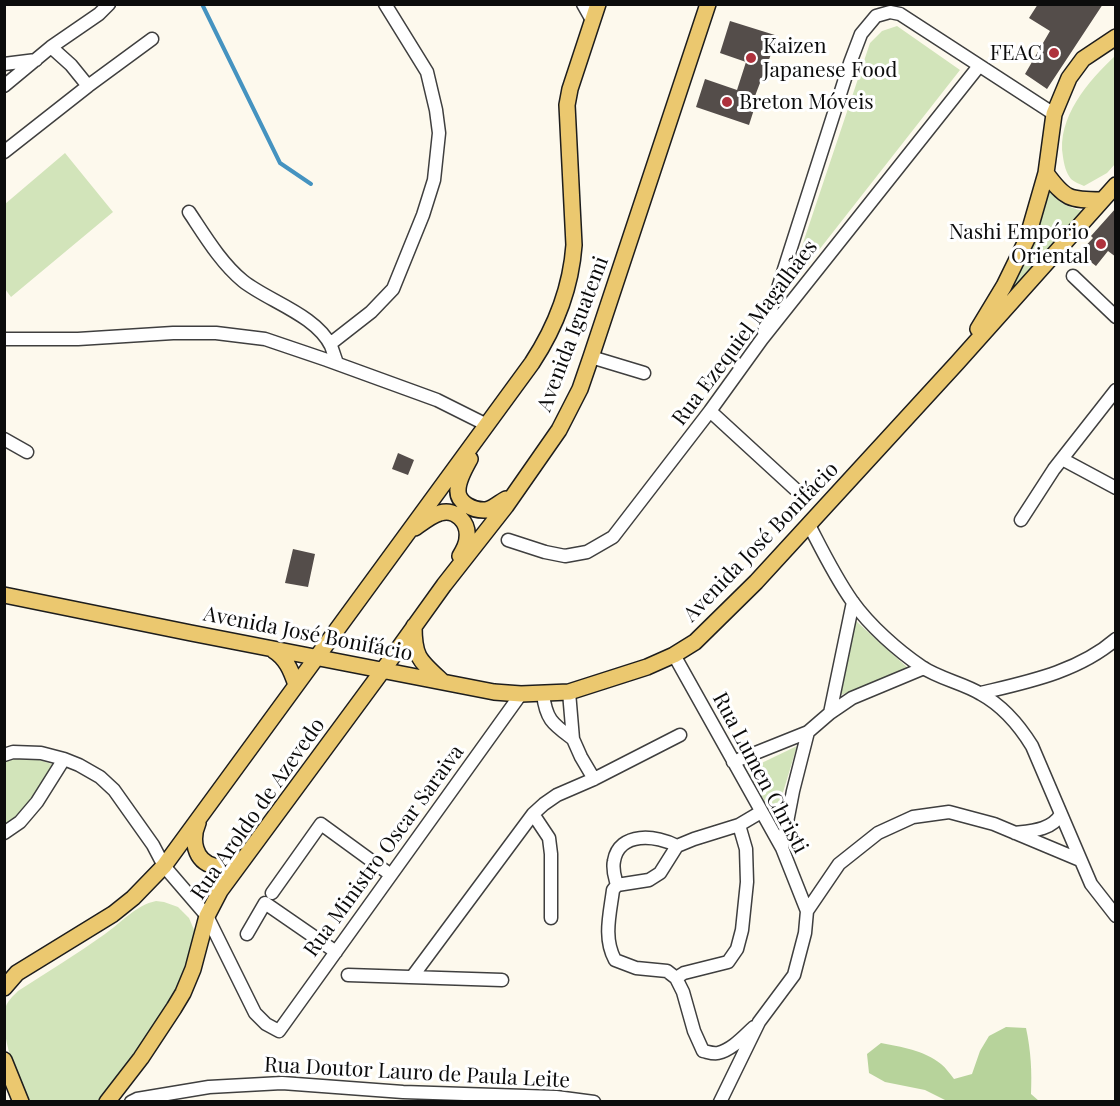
<!DOCTYPE html>
<meta charset="utf-8">
<style>
body{margin:0}
#map{position:relative;width:1120px;height:1106px;overflow:hidden;background:#fdf9ed;font-family:"Playfair Display",serif}
canvas{display:block}
.frame{position:absolute;inset:0;border:6px solid #0c0c0c;pointer-events:none}
</style>
<div id="map">
<canvas width="1120" height="1106"></canvas>
<div class="frame"></div>
</div>
<script>
const ctx = document.querySelector('canvas').getContext('2d');
ctx.lineJoin = 'round';
function fillPath(path, color) { ctx.fillStyle = color; ctx.fill(path, 'evenodd'); }
function strokePath(path, color, width, dash) { ctx.strokeStyle = color; ctx.lineWidth = width; ctx.lineCap = dash ? 'butt' : 'round'; ctx.setLineDash(dash || []); ctx.stroke(path); }
function drawText(font, color, halo, rows, align = 'center') {
  ctx.font = font + ' "Playfair Display",serif'; ctx.lineWidth = 6; ctx.setLineDash([]); ctx.textBaseline = 'middle'; ctx.strokeStyle = halo; ctx.fillStyle = color; for (const [text, x, y, turn = 0] of rows) {
    ctx.save(); ctx.translate(x, y); ctx.rotate((+turn || 0) * Math.PI / 180); ctx.textAlign = isNaN(turn) ? turn : align; if (halo) ctx.strokeText(text, 0, 0); ctx.fillText(text, 0, 0); ctx.restore();
  }
}
fillPath(new Path2D(`
 M897,26l63,44 -152,194 -7,-15 69,-206 12,-12z
 M1115,56v108l-8,9 -23,13c-4,-2 -10,-4 -13,-7 -5,-6 -7,-15 -8,-22 -7,-39 26,-77 52,-101z
 M65,153l48,59 -102,85 -6,-8v-85z
 M1048,190c11,13 19,17 35,21l-88,100z
 M856,621l53,48 -68,26z
 M797,746l-22,73 -28,-49z
 M33,758l22,7 -33,48 -17,15v-68z
 M156,901l8,1 14,5 11,11 6,14 -5,27 -22,52 -68,90h-75c-8,-25 -25,-65 -20,-91 1,-8 8,-14 13,-19 29,-19 59,-37 87,-57 16,-11 31,-29 51,-33z`), '#d2e4ba');
fillPath(new Path2D(`
 M1006,1027l20,1c5,23 6,44 5,66l8,7h-92l-22,-11 -40,-8 -16,-9 -2,-19 14,-11c20,4 43,7 60,21 5,4 9,10 13,15l18,-5 8,-23 9,-15z`), '#b7d39b');
strokePath(new Path2D(`
 M202,4l78,159 31,21`), '#4593c0', 4);
fillPath(new Path2D(`
 M1038,4h65l-56,85 -22,-15 25,-43 -21,-13z
 M730,21l48,15 -23,60 3,1 -9,28 -53,-18 9,-28 32,11 9,-28 -26,-9z
 M1116,208v49l-8,-6 -12,15 -17,-13 14,-15 -2,-2z
 M398,453l16,7 -6,15 -16,-6z
 M293,549l22,5 -7,33 -23,-4z`), '#544d4a');
const minor = new Path2D(`
 M583,4l9,16
 M51,47l20,18 17,21
 M4,64l32,-4
 M4,86l47,-39 48,-33 10,-10
 M4,152l84,-66 64,-47
 M189,212c16,24 32,51 54,69 25,20 73,34 88,65 2,5 4,12 6,17
 M1073,276l43,41
 M764,332l86,-269 11,-29 15,-18 14,-4 10,2 154,100
 M4,339h74l95,-6h43l49,6 62,21 110,40 50,25
 M330,344l41,-32 22,-23 30,-74 11,-35 5,-47 -3,-23 -9,-38 -42,-68
 M591,357l53,16
 M710,411l85,78
 M4,439l23,13
 M1062,459l54,29
 M1021,520l33,-51 62,-79
 M809,525c13,25 26,52 43,76 17,24 46,50 70,66 18,12 41,16 59,27 22,12 38,31 51,52l59,138 25,32
 M508,540l37,12 20,4 22,-4 26,-15 97,-126 52,-72 217,-273
 M674,655l108,193 25,63
 M569,692l4,47 8,18 13,22
 M981,693c46,-11 97,-21 135,-54
 M543,694c3,26 10,30 30,45
 M830,713l23,-111
 M4,755l9,-3 28,1 23,6 15,6 21,12 14,13 39,55 11,21 43,50 48,97 11,11 13,7 242,-337
 M733,762l75,-30
 M533,814l16,24 2,16v64
 M4,833l16,-11 17,-20 27,-43
 M1015,833c17,-2 37,-3 46,-19
 M782,848l11,-57 15,-59 22,-19 22,-15 72,-30
 M617,885c-2,-8 -5,-15 -3,-24 5,-30 43,-26 63,-15
 M272,893l49,-69 70,51
 M247,934l18,-31 71,49
 M348,975l154,5
 M412,977l121,-163 11,-10 13,-9 37,-16 86,-44
 M676,978l8,-5 44,-11 9,-13 5,-19 5,-48 -1,-33 -7,-24
 M754,1027c-10,9 -22,23 -36,26 -5,1 -10,-1 -15,-2l-9,-20 -11,-39 -7,-14 -9,-7 -31,-3 -21,-8c-12,-22 -5,-46 -2,-70l4,-5 32,-5 11,-7 17,-27 17,-7 45,-14 22,-13
 M131,1102l6,-3 72,-12 73,-4 121,9 153,5 38,5
 M720,1102l39,-80 35,-47 11,-42 2,-22 32,-47 39,-31 35,-16 36,-5 45,12 86,36`);
const major = new Path2D(`
 M1046,173c19,26 23,27 55,27
 M978,329l26,-43 23,-47 19,-66 8,-59 15,-36 14,-19 33,-22
 M470,459c-5,9 -12,21 -12,31 -1,13 16,21 28,20 7,-1 14,-8 20,-11
 M415,528c7,-5 17,-13 25,-15 16,-5 29,10 27,25 0,6 -4,13 -7,18
 M4,595l187,38 303,59 27,2 48,-2 78,-25 27,-12 21,-13 61,-60 201,-219 159,-178
 M414,626c0,31 5,34 28,55
 M273,650c13,8 18,20 23,35
 M198,823c-7,16 -4,38 16,43 10,2 20,-3 28,-6
 M4,988l13,-15 96,-59 20,-16 31,-32 368,-503c23,-35 39,-76 42,-118l-7,-140 3,-16 28,-85
 M4,1060l17,42
 M107,1102l34,-44 33,-50 9,-15 10,-24 14,-53 13,-25 163,-221 61,-85 62,-79 53,-76 21,-41 11,-32 117,-353`);
strokePath(minor, '#3f3f3f', 15);
strokePath(major, '#1d1d1d', 18);
strokePath(minor, '#fff', 12);
strokePath(major, '#ebc86f', 15);
for (const [x, y, r, color] of [
 [1054,53,6,"#ae323d"],
 [751,58,6,"#ae323d"],
 [727,102,6,"#ae323d"],
 [1101,244,6,"#ae323d"]
]) { const dot = new Path2D(); dot.arc(x, y, r, 0, 2 * Math.PI); ctx.fillStyle = color; ctx.fill(dot); strokePath(dot, '#fff', 2); }
drawText('21px', '#0c0c0c', '#fff', [
 ["Kaizen",763,46],
 ["Japanese Food",763,70],
 ["FEAC",1042,53,"right"],
 ["Breton Móveis",739,102],
 ["Nashi Empório",1089,232,"right"],
 ["Oriental",1089,256,"right"]
], 'left');
drawText('21px', '#0c0c0c', '#fff', [
 ["Rua Ezequiel Magalhães",745,333,-53],
 ["Avenida Iguatemi",573,334,-69],
 ["Avenida José Bonifácio",761,542,-46],
 ["Avenida José Bonifácio",308,634,11],
 ["Rua Lumen Christi",760,773,62],
 ["Rua Aroldo de Azevedo",258,809,-55],
 ["Rua Ministro Oscar Saraiva",384,851,-54],
 ["Rua Doutor Lauro de Paula Leite",417,1073,3]
]);
</script>
